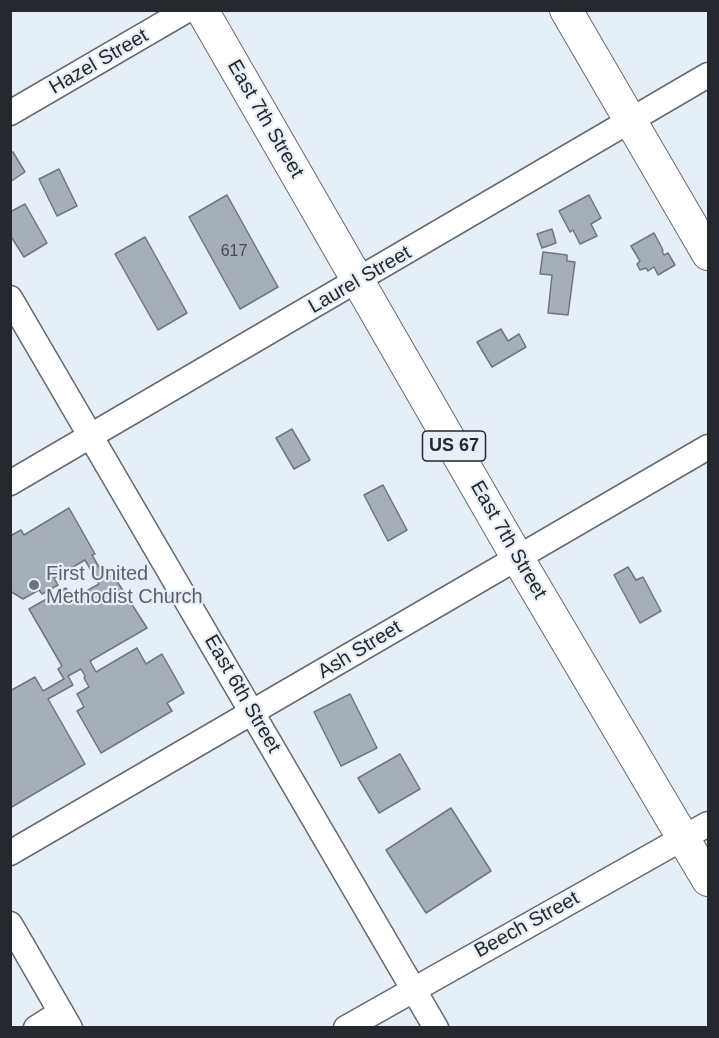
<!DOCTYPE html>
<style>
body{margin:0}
#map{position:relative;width:719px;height:1038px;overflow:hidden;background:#e6eff8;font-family:Arial,sans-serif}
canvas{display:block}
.frame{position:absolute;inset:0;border:12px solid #25282c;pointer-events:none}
</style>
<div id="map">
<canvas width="719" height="1038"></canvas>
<div class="frame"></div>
</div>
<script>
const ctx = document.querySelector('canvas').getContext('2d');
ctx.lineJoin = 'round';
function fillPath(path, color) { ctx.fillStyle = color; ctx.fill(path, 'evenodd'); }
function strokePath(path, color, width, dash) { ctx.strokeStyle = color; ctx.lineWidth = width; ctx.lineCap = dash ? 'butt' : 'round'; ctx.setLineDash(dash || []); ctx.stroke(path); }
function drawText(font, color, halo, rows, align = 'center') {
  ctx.font = font + ' Arial,sans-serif'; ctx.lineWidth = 4.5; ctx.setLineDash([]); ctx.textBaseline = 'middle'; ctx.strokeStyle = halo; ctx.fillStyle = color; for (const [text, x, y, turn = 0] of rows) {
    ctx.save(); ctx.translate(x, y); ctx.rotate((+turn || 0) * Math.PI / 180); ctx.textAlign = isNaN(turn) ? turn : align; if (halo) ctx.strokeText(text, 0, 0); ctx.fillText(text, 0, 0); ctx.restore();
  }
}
const building = new Path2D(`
 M13,152l12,20 -15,10v-29z
 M59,169l18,37 -20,10 -18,-37z
 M227,195l51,92 -38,22 -51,-92z
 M589,195l12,23 -10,6 6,12 -17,8 -7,-14 -3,2 -11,-21z
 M25,204l22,39 -23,14 -14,-22v-23z
 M552,229l4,14 -14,5 -5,-14z
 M654,233l9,17 -1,1 2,4 4,-2 7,12 -17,10 -4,-8 -6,4 -2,-3 -6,2 -3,-6 3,-3 -9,-15z
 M145,237l42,76 -29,17 -43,-76z
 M543,252l24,3v6l8,1 -7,53 -20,-2 4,-38 -12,-1z
 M501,329l7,12 11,-7 7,13 -34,20 -15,-25z
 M292,429l18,31 -16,9 -18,-31z
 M383,485l24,45 -19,11 -24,-46z
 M69,508l26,46 -3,1 14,24 7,-4 34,53 -57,33 6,11 41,-24 9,16 16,-10 22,39 -17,10 5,8 -71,42 -24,-42 7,-4 -7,-13 12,-7 -5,-9 1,-2 -4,-7 -13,7 5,9 -25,14 37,65 -75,44v-117l25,-14 8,14 21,-12 -6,-10 4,-3 -33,-57 37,-21 6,11 27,-15 -14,-24 -31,18 4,7 -16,9 -3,-4 -16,9 -13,-8v-55l11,-6 3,5z
 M628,567l8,13 7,-3 18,34 -21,12 -26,-48z
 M350,694l27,54 -36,18 -27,-54z
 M400,754l20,35 -41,24 -21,-35z
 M451,808l40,63 -65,42 -40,-63z`);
fillPath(building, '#a6afb7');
strokePath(building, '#6e767e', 1.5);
const minor = new Path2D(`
 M10,113l177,-103
 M10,298l426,730
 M10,483l698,-408
 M10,853l698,-406
 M10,924l60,104
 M36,1028l25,-16
 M346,1028l362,-204`);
const major = new Path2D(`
 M202,10l315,547 191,323
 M566,10l142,244`);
strokePath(minor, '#636b72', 27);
strokePath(major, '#636b72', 34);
strokePath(minor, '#fff', 24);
strokePath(major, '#fff', 32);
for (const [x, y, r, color] of [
 [34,585,6,"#6b7280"]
]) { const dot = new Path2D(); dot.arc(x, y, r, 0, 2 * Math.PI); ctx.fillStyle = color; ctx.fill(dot); strokePath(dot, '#e6eff8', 2); }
drawText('16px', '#454a4f', null, [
 ["617",234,252]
]);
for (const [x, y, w] of [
 [454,446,63]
]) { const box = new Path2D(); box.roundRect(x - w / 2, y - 15, w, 30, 4.5); ctx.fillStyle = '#e6eff8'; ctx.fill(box); strokePath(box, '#25282c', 1.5); }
drawText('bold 18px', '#25282c', null, [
 ["US 67",454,446]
]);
drawText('20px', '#25282c', '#e6eff8', [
 ["Hazel Street",99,62,-30],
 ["East 7th Street",265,119,60],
 ["Laurel Street",360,280,-30],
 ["East 7th Street",508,540,60],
 ["Ash Street",360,650,-31],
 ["East 6th Street",242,694,60],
 ["Beech Street",527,925,-29]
]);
drawText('20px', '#5b616d', '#e6eff8', [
 ["First United",46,574],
 ["Methodist Church",46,597]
], 'left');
</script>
